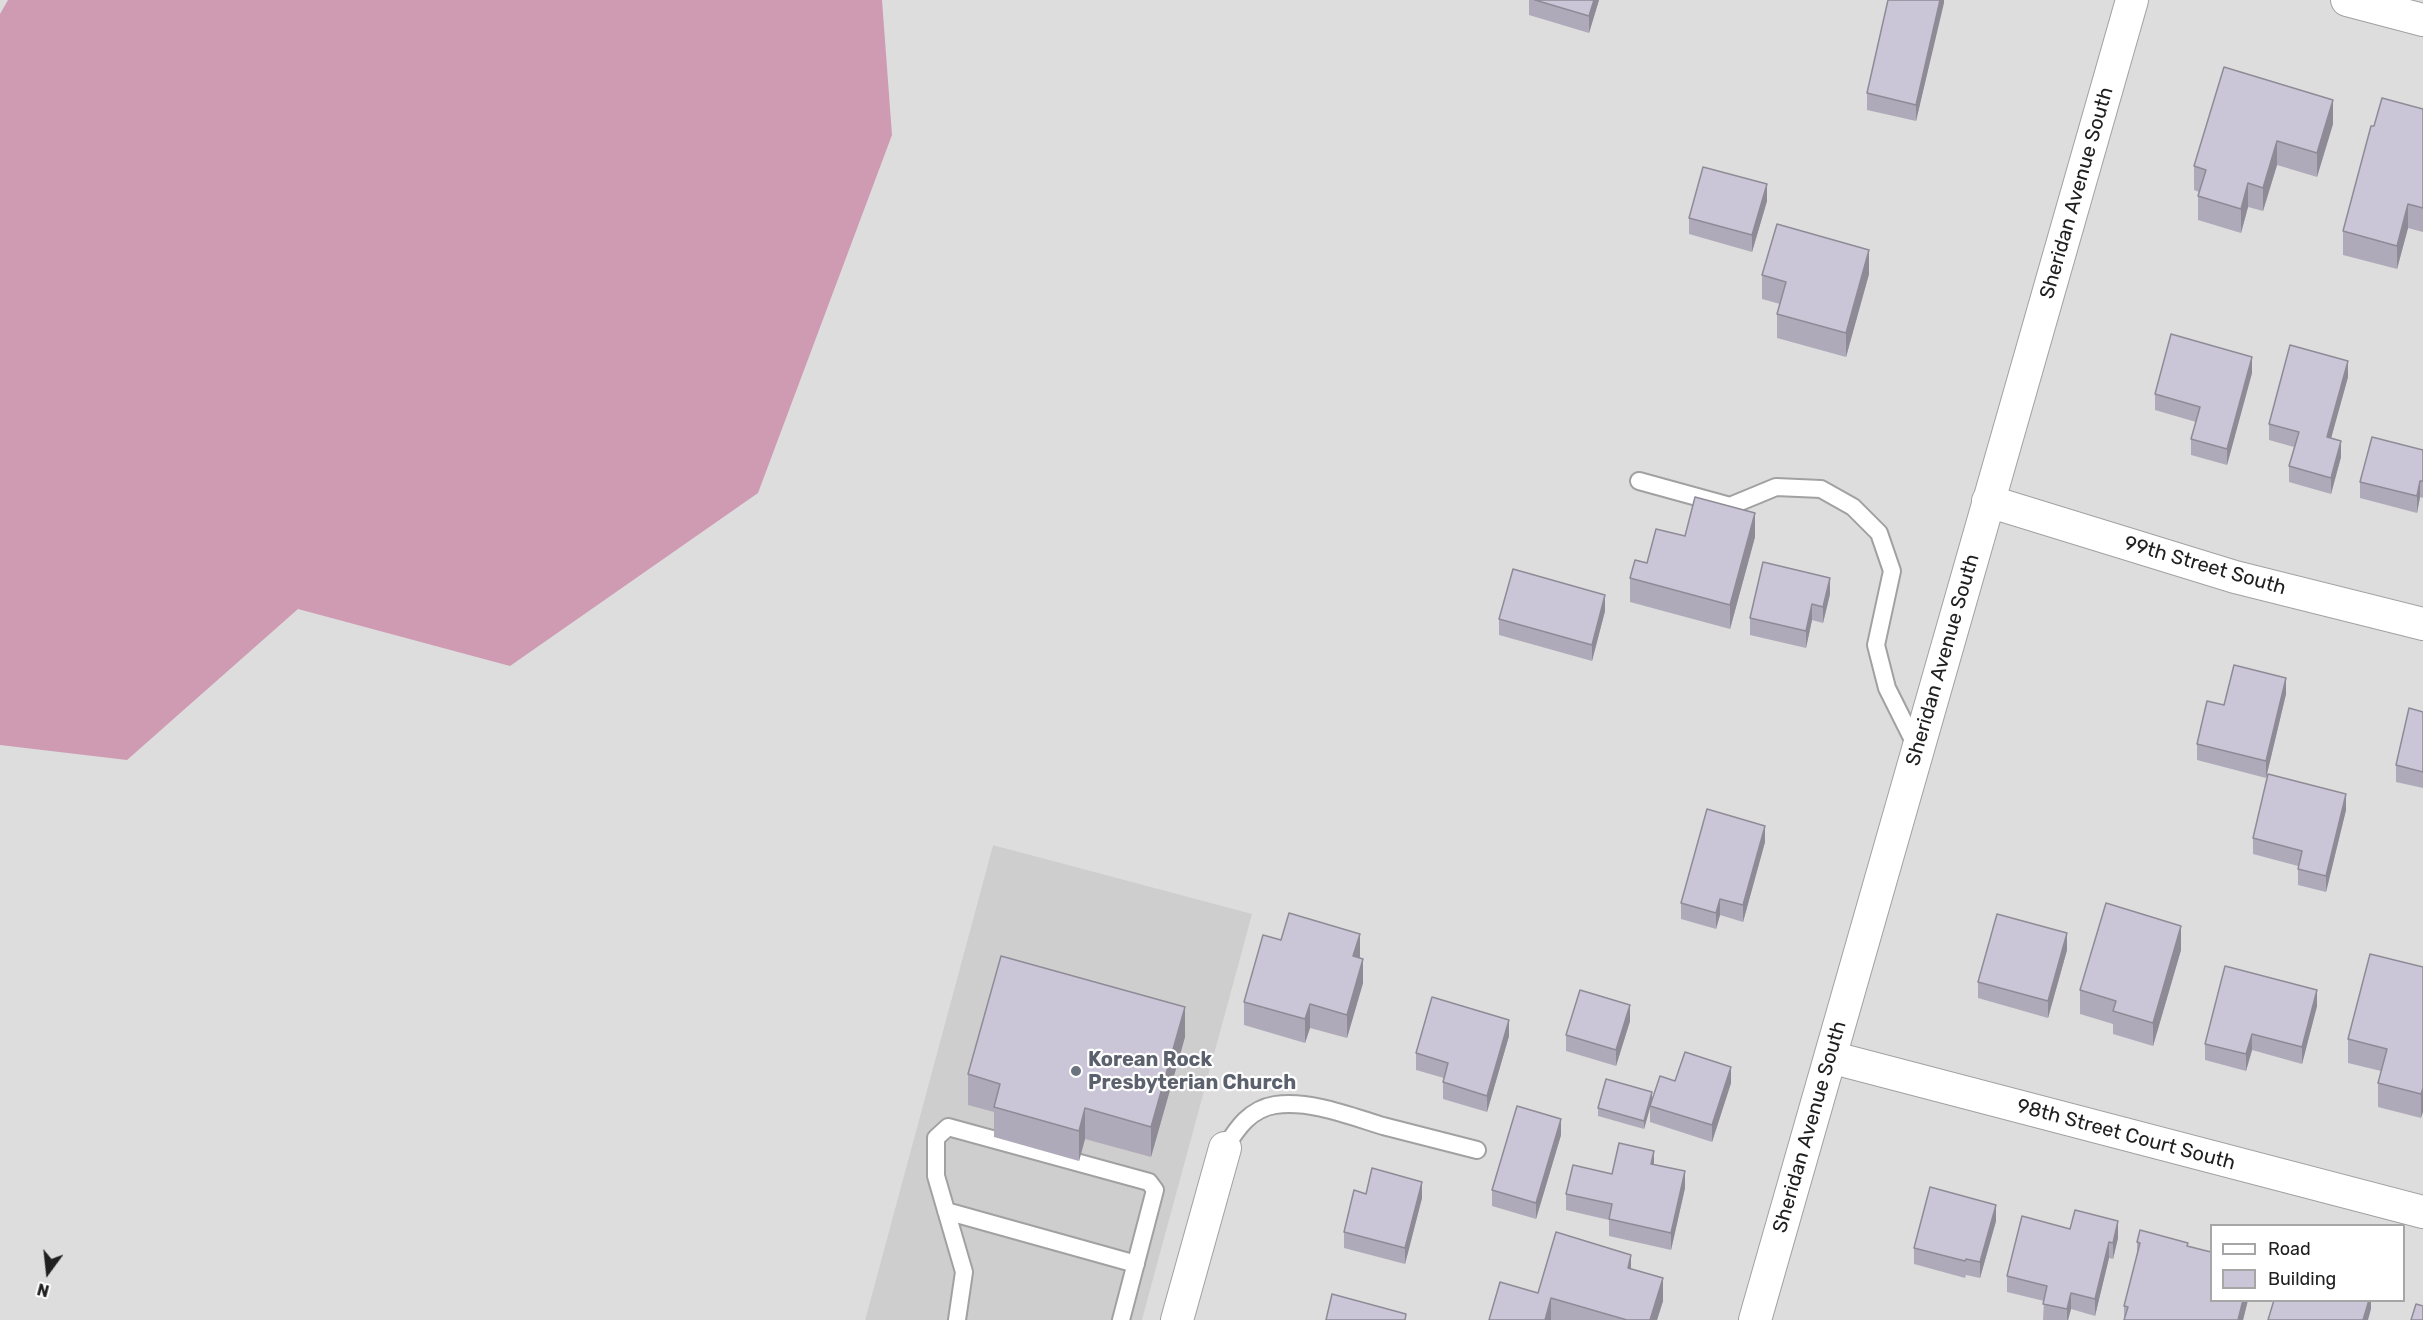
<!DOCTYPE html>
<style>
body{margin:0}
#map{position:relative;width:2423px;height:1320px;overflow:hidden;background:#ebe6f0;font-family:Rubik,sans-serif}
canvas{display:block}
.legend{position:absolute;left:2210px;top:1224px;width:195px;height:78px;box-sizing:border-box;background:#fff;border:2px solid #a6a6a6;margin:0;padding:8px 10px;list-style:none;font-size:18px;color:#202020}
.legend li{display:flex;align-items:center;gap:12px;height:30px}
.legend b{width:30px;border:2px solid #a6a6a6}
.north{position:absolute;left:18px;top:1242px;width:60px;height:60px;-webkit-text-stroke:4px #fff;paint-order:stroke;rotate:195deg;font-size:16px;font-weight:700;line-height:24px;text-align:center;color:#202020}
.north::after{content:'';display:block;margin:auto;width:21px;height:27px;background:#202020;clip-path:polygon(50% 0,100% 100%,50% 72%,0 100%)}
</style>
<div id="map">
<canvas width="2423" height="1320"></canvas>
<ul class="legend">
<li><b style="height:8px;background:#fff"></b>Road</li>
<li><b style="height:16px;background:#cbc6d7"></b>Building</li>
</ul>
<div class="north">N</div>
</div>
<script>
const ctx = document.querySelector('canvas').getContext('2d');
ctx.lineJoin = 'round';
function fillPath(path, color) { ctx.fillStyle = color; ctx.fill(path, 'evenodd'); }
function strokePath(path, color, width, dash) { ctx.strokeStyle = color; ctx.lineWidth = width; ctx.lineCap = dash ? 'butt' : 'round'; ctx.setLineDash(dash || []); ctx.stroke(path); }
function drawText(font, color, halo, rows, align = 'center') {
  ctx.font = font + ' Rubik,sans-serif'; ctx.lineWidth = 4.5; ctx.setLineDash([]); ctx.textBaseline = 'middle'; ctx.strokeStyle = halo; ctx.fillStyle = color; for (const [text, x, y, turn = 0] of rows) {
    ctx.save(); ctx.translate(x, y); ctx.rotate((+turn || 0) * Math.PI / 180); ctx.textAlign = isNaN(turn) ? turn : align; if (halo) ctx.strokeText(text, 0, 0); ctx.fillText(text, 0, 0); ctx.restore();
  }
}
fillPath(new Path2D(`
 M0,0h2423v1320h-1281l109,-405 -258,-70 -128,475h-865zM2212,1226h192v74h-192z`), '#ddddde');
fillPath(new Path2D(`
 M993,845l259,69 -110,406h-277z`), '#cecece');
fillPath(new Path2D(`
 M8,0h874l10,135 -134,358 -248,173 -212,-57 -171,151 -127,-15v-731z`), '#cf9bb2');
const lane = new Path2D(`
 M1639,481l91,25 46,-19 45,2 32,18 26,26 13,38 -16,74 11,43 30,60
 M1225,1148c12,-20 25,-39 50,-43 36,-5 75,11 108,21 32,8 63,16 94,24
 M946,1211l190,53
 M957,1320l7,-48 -28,-96v-38l12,-11 201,55 6,8 -34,130`);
const street = new Path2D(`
 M2347,0l76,20
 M1988,501l247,76 188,47
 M1830,1057l593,155
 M1177,1320l48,-172
 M1755,1320l377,-1320`);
strokePath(lane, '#a1a1a1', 20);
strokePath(street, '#a1a1a1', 34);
strokePath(lane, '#fff', 16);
strokePath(street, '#fff', 32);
fillPath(new Path2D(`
 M1529,0h70l-10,33 -60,-18z
 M1944,0l-28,121 -49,-11v-17z
 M2423,109v123l-15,-4 -11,41 -54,-14v-24l31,-105z
 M2333,124l-16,53 -40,-12 -14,46 -15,-4 -7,26 -43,-13v-24l1,-4 -5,-2v-24z
 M1767,201l-15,51 -63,-18v-16z
 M1869,274l-23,83 -69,-19v-24l3,-10 -18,-5v-24z
 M2252,373l-25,92 -36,-10v-16l5,-17 -41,-12v-16z
 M2348,377l-17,61 10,19 -10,37 -42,-12v-16l5,-19 -25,-7v-16z
 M2423,450v48l-3,-1 -3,16 -57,-15v-16z
 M1755,537l-25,92 -100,-27v-24l17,-15z
 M1830,594l-7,29 -11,-3 -6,28 -56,-13v-17z
 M1605,611l-13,50 -93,-26v-16z
 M2286,694l-20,84 -69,-18v-16z
 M2423,712v76l-27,-6v-17z
 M2346,810l-20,82 -28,-7v-19l-45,-12v-16z
 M1765,842l-22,80 -23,-7 -4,14 -35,-10v-16z
 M1281,940l78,18 4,25 -16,55 -37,-10 -5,15 -61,-18v-23z
 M2067,950l-19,68 -70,-20v-16z
 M2181,950l-28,96 -40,-12v-10l-33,-10v-24z
 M2423,967l-2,151 -43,-11v-24l3,-12 -33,-8v-24z
 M2317,1006l-15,58 -50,-14 -6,21 -41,-11v-16z
 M1630,1021l-14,45 -50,-15v-16z
 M1509,1036l-22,76 -44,-13v-17l1,-4 -28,-8v-17z
 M1185,1037l-34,120 -66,-18 -6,22 -85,-24v-25l-26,-7v-31z
 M1675,1081l56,2 -19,59 -62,-20v-15l-6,22 -46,-13v-8l54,-7z
 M1561,1135l-25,84 -44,-13v-16z
 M1654,1164l31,24 -14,62 -62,-14v-16l-43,-10v-16l46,-20z
 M1366,1194l56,4 -17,66 -61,-16v-16z
 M1996,1221l-16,57 -14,-3 -1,3 -51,-14v-16z
 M2070,1229l48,9 -5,21 -4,-1 -14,58 -24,-7 -3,11h-25l1,-19 -37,-9v-16z
 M2137,1242l51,4 23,54h37l-5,20h-119v-14l13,-51z
 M1631,1269l32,32 -6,19h-168l49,-27z`), '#afaab9');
fillPath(new Path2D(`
 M1594,0h5l-10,33v-17z
 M1940,0h4v3l-28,118v-16z
 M2333,100v24l-16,53v-24z
 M2277,141v24l-14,46v-23z
 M2248,183v24l-7,26v-24z
 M1767,184v17l-15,51v-17z
 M2408,204v24l-11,41v-23z
 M1869,250v24l-23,83v-24z
 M2252,357v16l-25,92v-16z
 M2348,361v16l-21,76v-16z
 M2341,441v16l-10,37v-16z
 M2420,481v16l-3,16v-17z
 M1755,513v24l-25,92v-24z
 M1830,578v16l-7,29v-16z
 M1605,595v16l-13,50v-16z
 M1812,604v16l-6,28v-17z
 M2286,678v16l-20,84v-17z
 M2346,794v16l-20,82v-16z
 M1765,826v16l-22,80v-17z
 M1720,899v16l-4,14v-16z
 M2181,926v24l-28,96v-23z
 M2067,933v17l-19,68v-17z
 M1360,934v23l-7,23v-24z
 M1363,959v24l-16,55v-23z
 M2317,990v16l-15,58v-17z
 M1310,1004v24l-5,15v-24z
 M1630,1005v16l-14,45v-16z
 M1185,1007v30l-34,120v-30z
 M1509,1020v16l-22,76v-16z
 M2252,1034v16l-6,21v-17z
 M1731,1067v16l-19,59v-17z
 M2423,1088v24l-2,6v-24z
 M1652,1092v9l-8,28v-8z
 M1085,1108v31l-6,22v-30z
 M1561,1119v16l-25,84v-16z
 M1654,1151v16l-3,-3z
 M1685,1171v17l-14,62v-17z
 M1422,1182v16l-17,66v-16z
 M1996,1205v16l-16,57v-16z
 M2118,1221v17l-5,21v-16z
 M2109,1242v16l-14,58v-17z
 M1631,1255v23l-3,-10z
 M1663,1278v23l-6,19h-7z
 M2071,1293v16l-3,11h-1v-11z
 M1551,1298v22h-6z
 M2243,1300h5l-5,20h-5z
 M2369,1300h2v9l-3,11h-5z`), '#8e8b96');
const building = new Path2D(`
 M1535,0h59l-5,16z
 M1888,0h52l-24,105 -49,-12z
 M2224,67l109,33 -16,53 -40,-12 -14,47 -15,-5 -7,26 -43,-13 8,-26 -12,-4z
 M2382,98l41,11v99l-15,-4 -11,42 -54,-15 28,-105h3z
 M1703,167l64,17 -15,51 -63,-17z
 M1777,224l92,26 -23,83 -69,-19 9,-32 -24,-7z
 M2171,334l81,23 -25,92 -36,-10 9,-32 -45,-13z
 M2290,345l58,16 -21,76 14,4 -10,37 -42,-12 10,-34 -30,-8z
 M2372,437l51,13v31h-3l-3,15 -57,-14z
 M1695,497l60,16 -25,92 -100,-27 5,-18 12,3 9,-34 29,7z
 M1763,562l67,16 -7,29 -11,-3 -6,27 -56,-13z
 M1513,569l92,26 -13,50 -93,-26z
 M2234,665l52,13 -20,83 -69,-17 10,-43 17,4z
 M2409,708l14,4v60l-27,-7z
 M2268,774l78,20 -20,82 -28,-7 4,-18 -49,-13z
 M1707,809l58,17 -22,79 -23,-6 -4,14 -35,-10z
 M2106,903l75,23 -28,97 -40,-12 3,-10 -36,-11z
 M1289,913l71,21 -7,22 10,3 -16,56 -37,-11 -5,15 -61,-17 19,-67 18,5z
 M1997,914l70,19 -19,68 -70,-19z
 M2370,954l53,13v121l-2,6 -43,-11 9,-34 -39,-10z
 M1001,956l184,51 -34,120 -66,-19 -6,23 -85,-24 6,-23 -32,-10z
 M2225,966l92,24 -15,57 -50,-13 -6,20 -41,-10z
 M1580,990l50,15 -14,45 -50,-15z
 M1432,997l77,23 -22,76 -44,-14 5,-19 -32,-10z
 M1685,1052l46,15 -19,58 -62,-19 10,-30 15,5z
 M1606,1079l46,13 -8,29 -46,-13z
 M1517,1106l44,13 -25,84 -44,-13z
 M1619,1143l35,8 -3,13 34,7 -14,62 -62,-14 3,-15 -46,-10 7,-29 39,9z
 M1372,1168l50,14 -17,66 -61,-16 10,-42 12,4z
 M1930,1187l66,18 -16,57 -14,-3 -1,2 -51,-13z
 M2075,1210l43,11 -5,22 -4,-1 -14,57 -24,-6 -4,16 -24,-5 4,-18 -40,-10 15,-60 48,13z
 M2140,1230l48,13 -1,3 24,6v48h32l-5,20h-114l4,-13 -4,-1 16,-63 -3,-1z
 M1556,1232l75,23 -3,13 35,10 -13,42h-23l-76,-22 -6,22h-56l11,-38 38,11z
 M1332,1294l74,20 -1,6h-79z
 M2274,1300h95l-6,20h-95z
 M2416,1304l7,2v14h-12z`);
fillPath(building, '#cbc6d7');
strokePath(building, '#8e8b96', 1.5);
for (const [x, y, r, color] of [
 [1076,1071,6,"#6b7280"]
]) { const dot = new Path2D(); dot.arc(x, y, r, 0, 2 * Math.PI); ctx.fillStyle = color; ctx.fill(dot); strokePath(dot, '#fff', 2); }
drawText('20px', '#202020', '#fff', [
 ["Sheridan Avenue South",2077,193,-74],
 ["99th Street South",2205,566,16],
 ["Sheridan Avenue South",1943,660,-74],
 ["Sheridan Avenue South",1810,1127,-74],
 ["98th Street Court South",2126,1135,15]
]);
drawText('bold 20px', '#5b616d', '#fff', [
 ["Korean Rock",1088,1060],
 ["Presbyterian Church",1088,1083]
], 'left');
</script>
